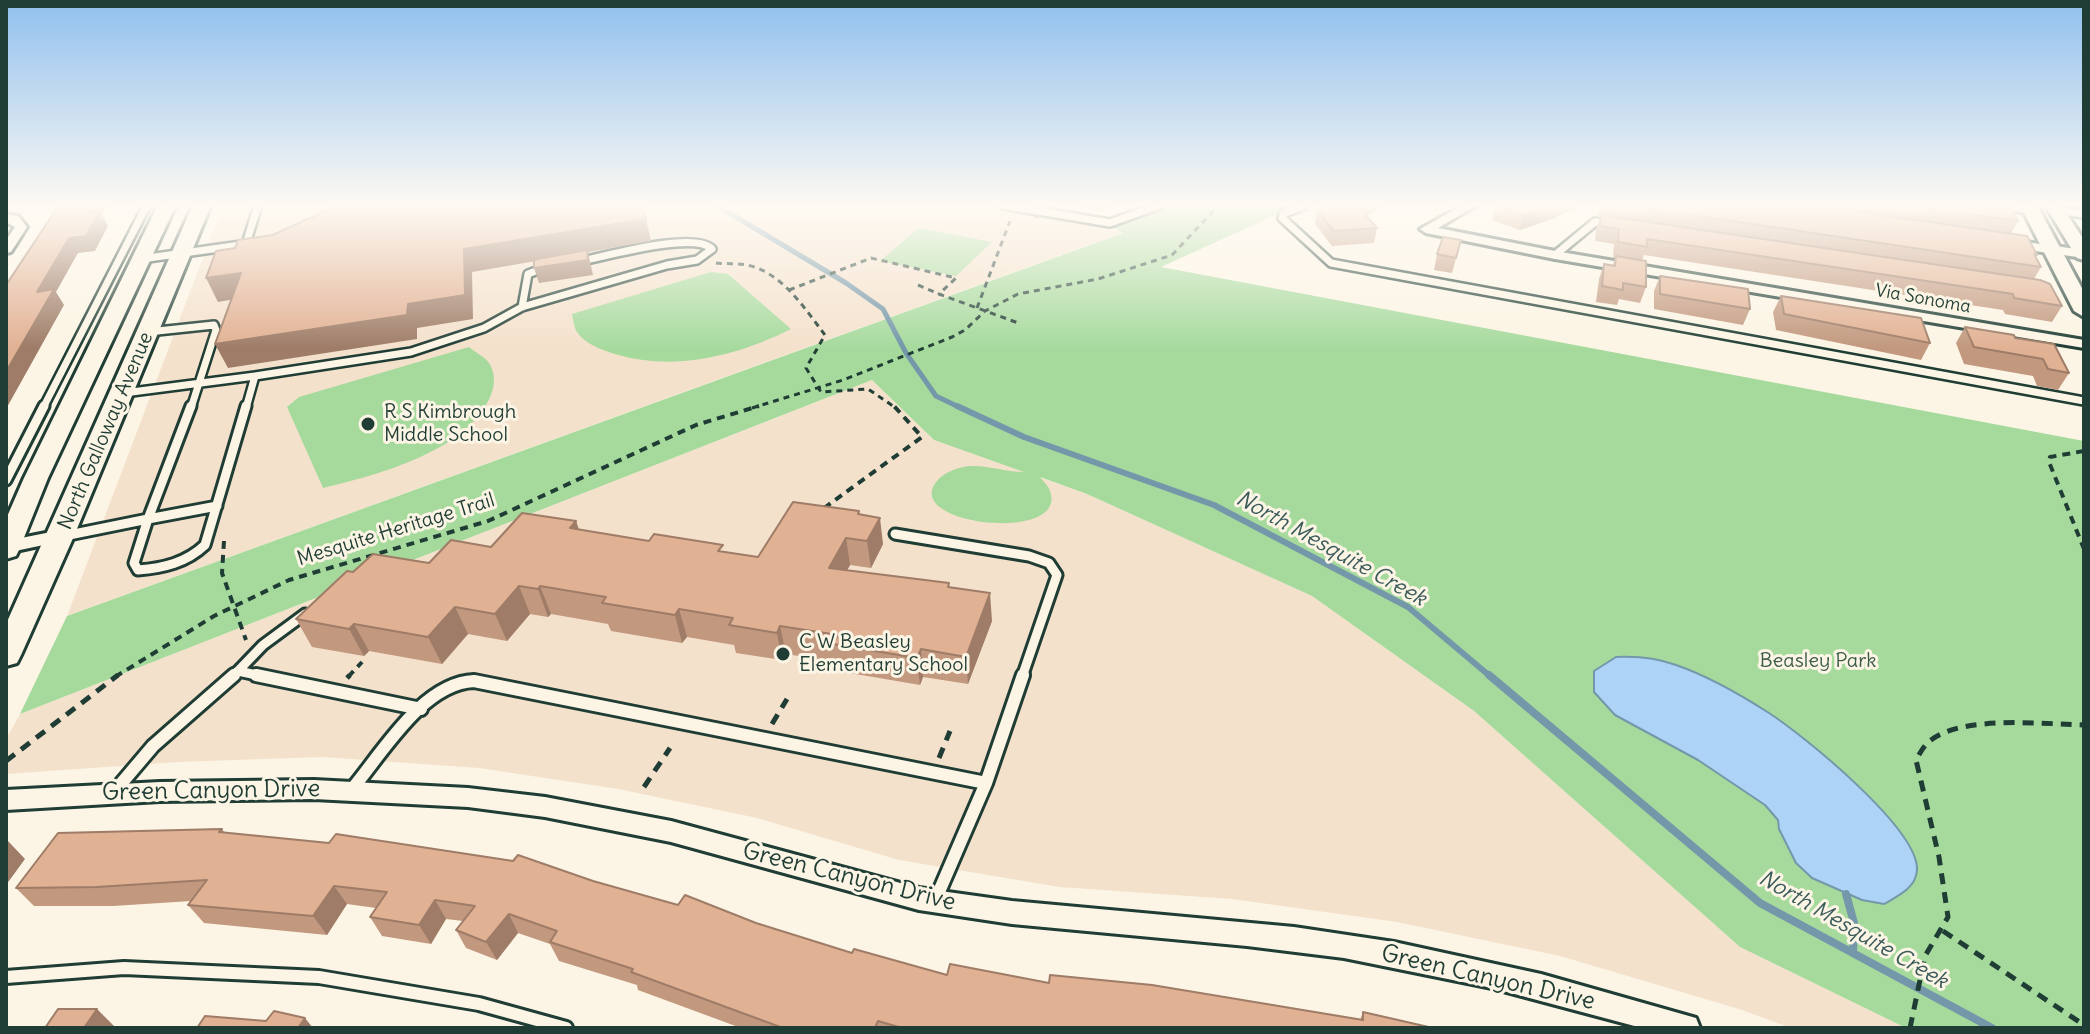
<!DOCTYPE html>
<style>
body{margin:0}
#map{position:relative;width:2090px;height:1034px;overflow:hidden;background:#fcf5e5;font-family:Delius,sans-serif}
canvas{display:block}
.frame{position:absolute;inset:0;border:8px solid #1f3d34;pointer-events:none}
</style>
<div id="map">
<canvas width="2090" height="1034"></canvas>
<div class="frame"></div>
</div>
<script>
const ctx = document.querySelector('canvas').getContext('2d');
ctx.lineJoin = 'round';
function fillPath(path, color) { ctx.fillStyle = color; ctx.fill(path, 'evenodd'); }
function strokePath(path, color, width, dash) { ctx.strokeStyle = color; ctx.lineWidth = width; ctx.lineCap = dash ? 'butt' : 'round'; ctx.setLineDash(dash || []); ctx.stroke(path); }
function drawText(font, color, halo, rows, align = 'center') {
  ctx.font = font + ' Delius,sans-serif'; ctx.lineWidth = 6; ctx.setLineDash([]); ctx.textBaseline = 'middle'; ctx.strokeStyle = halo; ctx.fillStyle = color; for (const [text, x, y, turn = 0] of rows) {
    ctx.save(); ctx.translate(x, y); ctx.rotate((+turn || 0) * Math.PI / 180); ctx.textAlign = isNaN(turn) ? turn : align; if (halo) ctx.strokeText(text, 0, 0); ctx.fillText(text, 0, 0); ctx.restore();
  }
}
fillPath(new Path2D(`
 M223,205h751l150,27 -1057,384z
 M872,380l62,60 153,54 225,102 162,115 266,236 166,81h-115l-52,-19 -179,-53 -163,-34 -165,-23 -173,-12 -160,-27 -142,-42 -139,-29 -139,-21 -157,-11 -144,5 -172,12v-35l14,-25z`), '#f4e1cc');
fillPath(new Path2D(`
 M1169,205h128l-136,62 923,174v587h-178l-166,-81 -266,-236 -162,-115 -225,-102 -47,-17c2,3 8,8 10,14 19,53 -150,34 -113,-10 7,-9 22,-14 33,-15 18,-1 37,6 54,6l-90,-32 -62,-60 -852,334 47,-98 1056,-383 -13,-7z
 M919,228l73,14 -36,34 -76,-15z
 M711,272l17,2 63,55c-54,27 -117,43 -176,25 -13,-4 -30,-10 -38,-22 -3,-4 -4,-13 -5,-18z
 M469,347c6,5 16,10 20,16 6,9 6,20 3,29 -21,59 -115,83 -169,96l-36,-81 12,-10z`), '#a6da9d');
const water = new Path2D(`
 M1616,657c20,-1 41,1 60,8 32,11 65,30 93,48 34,22 150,116 148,157 -1,18 -19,26 -33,34l-22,-4 -50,-22 -16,-15 -17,-34 -1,-9 -13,-15 -67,-45 -83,-45 -21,-23v-21z`);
fillPath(water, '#add3f7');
strokePath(water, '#7497a9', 2);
strokePath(new Path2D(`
 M716,205l130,78 37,26 23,44 30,43 25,12`), '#7497a9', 5);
strokePath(new Path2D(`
 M957,406l67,31 190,68 194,102 83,70`), '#7497a9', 6);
strokePath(new Path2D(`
 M1489,675l271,228 232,125
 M1846,894l8,29 -1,30`), '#7497a9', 8);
const laneFar2 = new Path2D(`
 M1003,205l107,18 50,-18
 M1305,205l-22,9 -1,4 49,45 753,138
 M1995,205l36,5
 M2056,210l28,4
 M246,244l12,-39
 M1555,255l40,-33 13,2
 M141,259l107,-15
 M522,307l6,-33 18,-7
 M148,332l66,-7 2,5 -25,78
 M255,376l156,-24 73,-24 38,-21 145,-42 30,-5 15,-11c-18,-18 -105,7 -131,12
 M124,393l131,-17 -9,32
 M43,408l104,-203`);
const laneFar1 = new Path2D(`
 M6,480l38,-74
 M148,519l43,-113
 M148,519l69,-13
 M895,534l134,22 20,7 8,12 -35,102
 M64,536l84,-17 -14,44 4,7c25,-2 48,-7 67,-25l41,-139
 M238,671l25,-26 42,-31
 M231,677l7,-6 28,6`);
const lane = new Path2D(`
 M256,675l165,34
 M352,789c31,-37 71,-106 122,-108l512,102
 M114,792l39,-46 81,-71
 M935,901l51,-118 37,-108
 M6,977l118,-9 195,9 160,27 87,24`);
const street = new Path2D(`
 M1037,205h13l-13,10 -6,-4z
 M1463,205h14l-39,23 117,23 529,89v8l-529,-89 -129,-26 -6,-4z
 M6,214l12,2 9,11 -16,25 -5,1v-13l9,-13 -9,-5z
 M2011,240l73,10v8l-77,-11 -2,-3z
 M61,530l6,2 3,4 -3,4 -61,13v-12z
 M314,780l154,8 77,9 126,24 248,67 93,13 282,26 100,15 147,32 155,44 4,10h-58l-150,-40 -148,-30 -97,-12 -235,-22 -93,-14 -248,-68 -126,-25 -77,-10 -154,-8 -154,2 -154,9v-20l154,-8z`);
const secondary = new Path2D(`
 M158,205h18l-128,273 -29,72 -3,6 -10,3v-40l18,-41z
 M193,205h18l-137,331 -53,119 -4,8 -11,3v-42z
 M2020,205h17l47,87v25l-10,-6z
 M2045,205h16l23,35v20l-7,-2z`);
strokePath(laneFar2, '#1f3d34', 12);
strokePath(laneFar1, '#1f3d34', 15);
strokePath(lane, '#1f3d34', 18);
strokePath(street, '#1f3d34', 6);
strokePath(secondary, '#1f3d34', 6);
strokePath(new Path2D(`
 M716,263c10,1 21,0 31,2 35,7 58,44 78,70l-19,33 15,24 47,-3 28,19
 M918,285l21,9
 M789,290l82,-32 85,20 -17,16 82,30
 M977,308l33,-87
 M752,408l91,-28 109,-43 13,-7 20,-19 33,-17 80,-15 74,-24 47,-50`), '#1f3d34', 3, [6, 5]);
strokePath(new Path2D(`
 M2084,451l-34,6 -1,5 35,87
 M824,508l98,-71 -28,-31
 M224,541l-2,32 24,67
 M115,677l99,-61 75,-36 199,-59 208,-96 63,-19
 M348,677l14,-15`), '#1f3d34', 4, [8, 6]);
strokePath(new Path2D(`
 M347,678l3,-3
 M772,724l15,-25
 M939,758l11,-27
 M6,761l112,-86
 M644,787l26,-39
 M1943,931l141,94
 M1910,1028l15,-72 23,-39 -9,-60 -23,-97c4,-7 8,-15 15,-20 33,-25 113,-16 153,-15`), '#1f3d34', 5, [11, 8]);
strokePath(laneFar2, '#fcf5e5', 7);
strokePath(laneFar1, '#fcf5e5', 9);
strokePath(lane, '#fcf5e5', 12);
fillPath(street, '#fcf5e5');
fillPath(secondary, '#fcf5e5');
fillPath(new Path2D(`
 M1081,205h27l-6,6 -21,-4z
 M1326,205h58l-18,11 11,12 -3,15 -42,3 -17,-22 2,-14z
 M1496,205h85l-29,14 -32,11 -28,-10z
 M1600,205h409l9,16 -7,13 26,21 -2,3 6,9 -7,12 28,27 -10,16 -47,-8 -2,-4 -359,-55 -2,5 4,27 -6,16 -21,-4 -2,6 -21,-3 3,-23 5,-15 9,1 2,-7h-2l1,-14 -19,-3 1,-12 5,-13h-3z
 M1461,240l-9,33 -18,-3 3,-16z
 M1660,276l90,33 -7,16 -89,-16v-18z
 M1781,296l149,47 -9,17 -145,-30 -3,-18z
 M1965,327l50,11 54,35 -11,17 -21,-4 -4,-10 -69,-12 -8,-21z
 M859,511l1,4 23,29 -12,24 -21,-3 -3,5 102,13v4l43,34 -24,63 -45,-7 -3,8 -82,-14 -2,-9 -50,-8 -4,6 -46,-7 -2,-8 -47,-8 -5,6 -71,-12 -3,-7 -57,-10 -3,3 -18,-3 -23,27 -39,-7 -26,30 -73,-13 -5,5 -52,-9 -16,-28 57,-47 76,-9 62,-16 85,-26 3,9 179,27z
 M222,829l3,4 368,48 85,24 78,18 96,30 95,22 102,8 311,37 3,-8 70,16h-692l-103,-38 -1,-5 -78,-24 -9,-17 -32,-11 -21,27 -31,-12 -10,-18 7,-9 -17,-2 -15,25 -49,-8 -12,-19 6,-9 -29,-4 -20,31 -123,-12 -16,-18 3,-4 -78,5h-79l-18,-18z`), '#c2987e');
fillPath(new Path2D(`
 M91,205h17l-6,10 6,11 -13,25 -17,2 -22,39 8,13 -58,104v-37l31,-80 32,-54z
 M1364,205h20l-28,18 3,-15z
 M1555,205h26l-29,14 -32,11 4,-15z
 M646,219l5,22 -63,11 5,23 -54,8 -5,-15 54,-16 -116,20 1,47 -56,9v11l-189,29 -13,-24 249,-95z
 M241,273l11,23 -34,6 -12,-24z
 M880,518l3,26 -12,24 -4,-27z
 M576,521l9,27 -15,-20z
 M846,538l4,27 -17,31 -4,-28z
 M519,586l11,28 -23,27 -12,-27z
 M540,586l11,28 -3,3 -10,-28z
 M990,593l2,28 -24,63 -2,-27z
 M455,607l13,27 -26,30 -14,-27z
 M679,609l8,28 -5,6 -7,-28z
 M354,624l15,27 -5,5 -15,-27z
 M780,626l6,28 -4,6 -5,-27z
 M921,649l2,28 -3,8 -3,-27z
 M7,840l18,19 -19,26v-44z
 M334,886l13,18 -20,31 -14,-19z
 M435,900l11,19 -15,25 -12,-19z
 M509,914l9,19 -21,27 -11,-18z
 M97,1009l18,18v1h-31z
 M305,1018l8,10h-15z`), '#9e7c67');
const building = new Path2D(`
 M59,205h32l-4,8 13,-2 -14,25 -17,2 -32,54 17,-3 -48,83v-87z
 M338,205l25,6 1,-6h277l5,14 -182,30 1,46 -57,9 -1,11 -192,29 26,-71 -35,5 10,-27 19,-3 3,-8 35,-5z
 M1326,205h38l-5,3 18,20 -43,3 -17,-21z
 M1496,205h59l-31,10z
 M1625,205h186l216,31 10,19 -3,-1 7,13z
 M1903,205h106l9,16z
 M1601,215l439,65 10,4 12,22 -48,-8 -1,-4 -366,-55v8l-29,-5 1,-13 -19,-3z
 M1443,237l18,3 -5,18 -19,-4z
 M587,250l1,10 -54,8v-7l3,-2z
 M1616,256l30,5v26l-23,-4v7l-21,-4 2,-22 11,2z
 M1660,276l88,13 2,20 -90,-15z
 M1781,296l140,22 9,25 -146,-29z
 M1965,327l49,8 1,3 39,6 15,29 -21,-4 -5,-10 -69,-12z
 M793,502l66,9 -1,3 22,4 -13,23 -21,-3 -17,30 120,15 -1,4 42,6 -24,64 -45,-8 -4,9 -84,-14 5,-9 -58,-9 -3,7 -48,-8 4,-7 -54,-9 -4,6 -73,-12 4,-6 -66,-11 -2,3 -19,-3 -24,28 -40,-7 -27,30 -74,-13 -5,5 -53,-10 51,-48 6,1 20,-18 56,9 22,-23 40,7 31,-34 54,8 -6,7 79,13 5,-7 69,11 -5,6 40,6z
 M222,829l-3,3 110,11 7,-9 177,27 5,-6 75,26 85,24 7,-10 71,28 96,30 2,-4 93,26 3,-11 99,19 1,-8 102,10 211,35v-8l70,16h-531l-24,-7 -3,7h-92l-152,-56 2,-3 -83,-27 7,-11 -48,-17 -23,28 -30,-12 19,-24 -40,-6 -16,25 -49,-8 17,-25 -53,-6 -21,30 -125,-11 19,-25 -110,7 -81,1 42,-55z
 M58,1009h39l-13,19h-39z
 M274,1011l31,7 -7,10h-101l8,-12 61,5z`);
fillPath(building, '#e1b193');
strokePath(building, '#9e7c67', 2);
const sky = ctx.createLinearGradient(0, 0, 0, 349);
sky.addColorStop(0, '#90c0ee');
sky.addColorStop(0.59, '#fefaf3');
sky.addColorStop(1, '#fefaf300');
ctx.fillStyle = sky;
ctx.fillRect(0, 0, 2090, 349);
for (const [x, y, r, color] of [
 [368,424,8,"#1f3d34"],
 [783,654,8,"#1f3d34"]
]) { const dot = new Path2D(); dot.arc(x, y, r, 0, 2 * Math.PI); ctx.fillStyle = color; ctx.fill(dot); strokePath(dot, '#fcf5e5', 3); }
drawText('18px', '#1f3d34', '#fcf5e5', [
 ["Via Sonoma",1923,299,10]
]);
drawText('20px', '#1f3d34', '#fcf5e5', [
 ["R S Kimbrough",384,412],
 ["Middle School",384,435],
 ["C W Beasley",799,642],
 ["Elementary School",799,665]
], 'left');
drawText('20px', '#1f3d34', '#fcf5e5', [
 ["North Galloway Avenue",106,431,-67],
 ["Mesquite Heritage Trail",396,530,-17]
]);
drawText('20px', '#3a5c49', '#fcf5e5', [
 ["Beasley Park",1818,661]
]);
drawText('italic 22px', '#3b5b5b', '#fcf5e5', [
 ["North Mesquite Creek",1331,549,29],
 ["North Mesquite Creek",1853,930,30]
]);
drawText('24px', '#1f3d34', '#fcf5e5', [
 ["Green Canyon Drive",211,791,-1],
 ["Green Canyon Drive",849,877,14],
 ["Green Canyon Drive",1488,978,13]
]);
</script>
